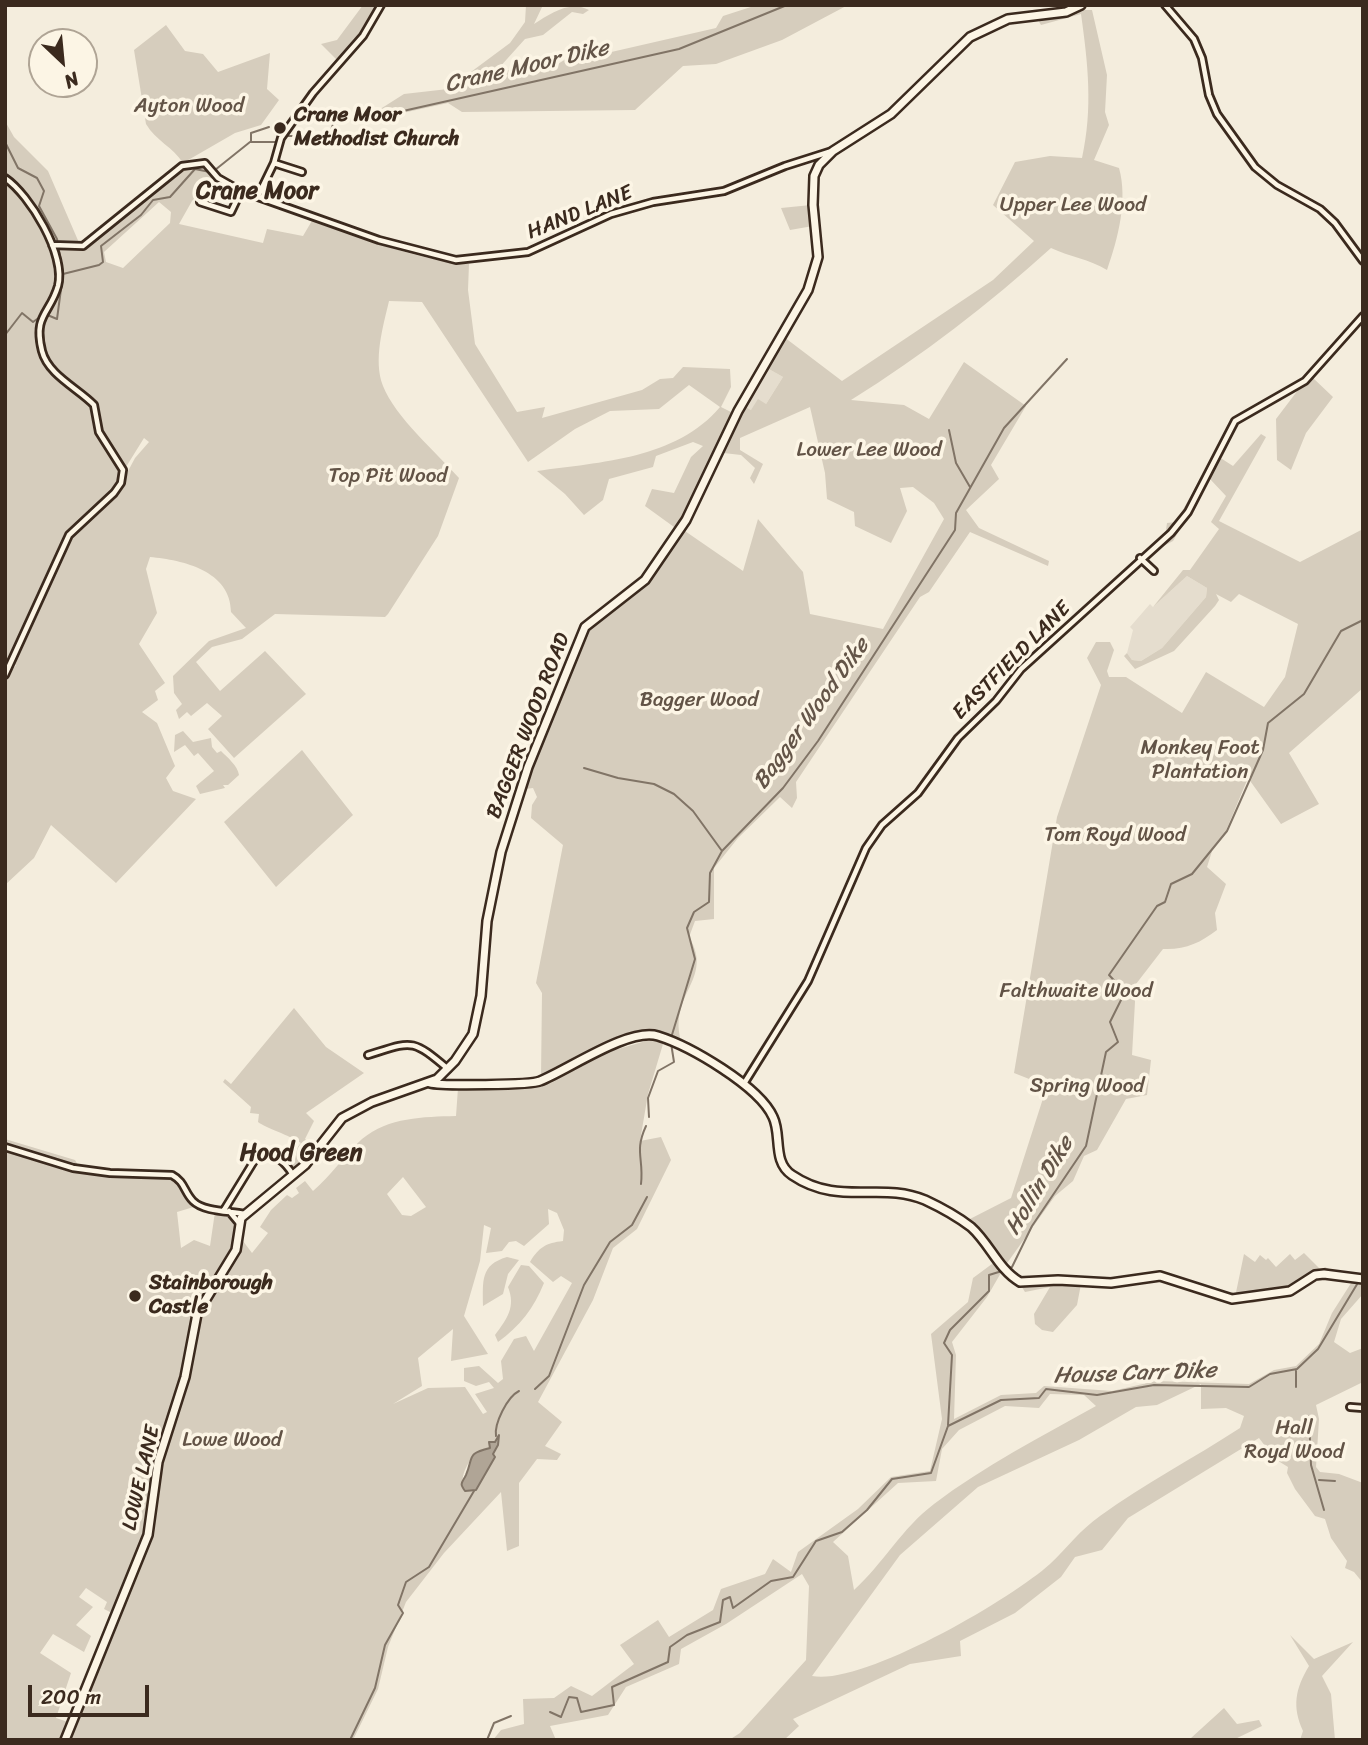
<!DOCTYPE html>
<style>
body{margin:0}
#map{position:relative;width:1368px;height:1745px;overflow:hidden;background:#f4eddd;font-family:Sriracha,sans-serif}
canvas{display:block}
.frame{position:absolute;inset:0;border:7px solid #3b2a1e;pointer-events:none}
.north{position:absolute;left:28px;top:28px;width:70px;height:70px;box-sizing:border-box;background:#fcf5e5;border:2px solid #afa495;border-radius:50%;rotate:154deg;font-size:19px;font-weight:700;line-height:28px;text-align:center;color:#3b2a1e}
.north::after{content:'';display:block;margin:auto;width:24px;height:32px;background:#3b2a1e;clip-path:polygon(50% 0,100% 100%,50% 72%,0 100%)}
.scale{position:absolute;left:28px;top:1685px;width:121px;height:32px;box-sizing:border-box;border:4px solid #3b2a1e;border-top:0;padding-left:9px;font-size:21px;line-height:24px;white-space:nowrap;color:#3b2a1e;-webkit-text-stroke:5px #fcf5e5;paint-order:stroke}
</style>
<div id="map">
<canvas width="1368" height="1745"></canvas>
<div class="frame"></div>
<div class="north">N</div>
<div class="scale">200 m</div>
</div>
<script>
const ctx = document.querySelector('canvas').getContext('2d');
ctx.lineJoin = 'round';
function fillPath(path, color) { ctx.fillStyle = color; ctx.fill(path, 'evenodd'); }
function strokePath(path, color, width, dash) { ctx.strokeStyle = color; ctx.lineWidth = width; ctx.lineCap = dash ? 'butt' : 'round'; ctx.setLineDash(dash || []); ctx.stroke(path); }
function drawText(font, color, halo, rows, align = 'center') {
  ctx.font = font + ' Sriracha,sans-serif'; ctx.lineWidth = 7; ctx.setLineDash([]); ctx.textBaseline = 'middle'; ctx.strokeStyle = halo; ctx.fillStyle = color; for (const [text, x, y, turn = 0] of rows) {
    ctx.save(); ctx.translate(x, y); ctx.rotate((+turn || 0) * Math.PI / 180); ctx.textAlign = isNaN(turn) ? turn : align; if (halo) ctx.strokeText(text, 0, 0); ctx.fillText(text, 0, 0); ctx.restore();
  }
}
fillPath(new Path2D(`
 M767,368l16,9 -17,27 -15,6 -7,-4z
 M1187,576l20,12 -1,9 -44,51 -21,13 -9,-1 -5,-7 6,-23 -3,-3 20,-23 3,3z`), '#e5ddce');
fillPath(new Path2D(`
 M363,5h15l-18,31 -23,24 -16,-16 16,-4z
 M526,5h17l-9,19c17,-11 36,-24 55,-14l-6,4 -11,-2 -29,23 -18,4 -27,30 17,2 19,-4 16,3c15,-12 37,-25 57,-17l109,-25 7,-12 34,-11h91l-66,35 -66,24 -33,2 -48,44 -173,2 -14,-9 -91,20 -12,-3 29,-7 30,-19 44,-5 62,-46 15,-21z
 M1078,10h14l15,65 -2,37 4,13 -15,35 25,8c9,32 -1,71 -12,102 -18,-11 -37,-13 -56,-22 -63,57 -128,107 -200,152l53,5 25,14 35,-57 62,44 -35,59 8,14 -33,31 13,18 70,33 -1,5 -78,-34 -41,60 -9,5 -124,185 1,16 -5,10 -12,-11 -42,41 -24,30v51l-19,2 -6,16c26,43 -23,57 -7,107l-26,-12 -42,6 -73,40 1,-85 -6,-10 27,-138 -32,-27 1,-13 5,-8 -4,-9 -8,1 5,-21 57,-138 60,-47 35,-54 61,42 15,-52 45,53 7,42 73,15 61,-110 -10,-16 -21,-16 -13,1 7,23 -16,32 -36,-17 -1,-14 -27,-13 -2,-26 -15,-66 -70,31v12l23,14 -9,20 -4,-6 5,-10 -14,-13 -26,-3 -31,67 -10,8 -29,-21 7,-17 22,4 17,-36 12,-11 -10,-4 -37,14 -3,11 -44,12 -6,21 -19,15 -19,-21 -28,-23c64,-9 139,-12 183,-64l-31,-22 -30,24 -49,2 -35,18 -47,33 -106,-160 -33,-1c-6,26 -16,59 -6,85 12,31 54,67 76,92l-21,58 -50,78 -3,3 -110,-3 -33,25 -30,8 -16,15 24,29 45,-40 41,43 -72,64 -26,-29 14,-13 -15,-13 -16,13 -4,-4 -8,7 -3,-9 6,-6 -8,-11 -1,-17 36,-35 37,-13 -15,-16c0,-41 -48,-52 -81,-55l-4,12 11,44 -18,31 26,39 -10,8 3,9 -16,12 15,11 18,43 -9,12 7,13 23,8 -80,84 -65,-58 -17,33 -29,27v-206l11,-14 -11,-5v-539l9,16 34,34 32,74 -13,1 -2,4 25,-4 91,-77c16,-6 22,0 34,6l-23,26 -13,23 84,19 4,-14 36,7 10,-17c50,19 102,41 156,45l-1,26 7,54 42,68 28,-5 -3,11 100,-28 18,-11 13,-1 10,-11 47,2 1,18 -10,20 12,6 -3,9 14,-16 7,4 7,-11 8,5 17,-27 -16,-9 17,-31 58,44 151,-101 41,-39 -41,-36 22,-43 35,-6 32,2c11,-50 6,-94 -1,-144l-40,11 -3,-5zM159,202l12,10 -1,11 -47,45 -17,-6 -2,-10zM39,315l6,5c-19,38 36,61 50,84 5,8 3,17 7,26 4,13 16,26 24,37l18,-29 5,4 -14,16 -8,15 -6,1 -26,-45 -3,-22 -21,-16 -31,-33z
 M166,25l19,26 18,3 15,18 52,-19 -3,36 12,11 -18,25 -26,8 -52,30c-10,-16 -27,-22 -37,-39l-12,-74z
 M811,205l2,21 -23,4 -9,-22z
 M1312,377l21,20 -27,36 -15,37 -14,-10 -1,-41 22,-29z
 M1261,434l5,3 -47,84 81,41 63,-33v159l-74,65 30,51 -38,20 -33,-46 -23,55 -12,15 -6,19 19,17 -11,29 2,17c-17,13 -32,20 -54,19l-27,35 -4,71 19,5 -4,35 -21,4 -29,51 -13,6 -11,25 -18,15 -50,70 -22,-28 -7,-14 -10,-3 45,-23 36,-112 -33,-13 43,-256 44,-132 -14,-27 9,-16h14l4,8 -7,21 2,6h17l56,36 24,-41 58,35 21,-30 13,-53 -59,-30 -8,8 -15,-8 3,6 -4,6 -41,45 -39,18 -11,-13 3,-3 5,7 9,1 21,-13 44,-51 1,-9 -20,-12 -34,31 30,-37h7l29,-41 -8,-7 15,-26 -16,-17 -37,62 -15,8 7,-12 2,-14 9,-1 30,-53 1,4 12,-16 14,9z
 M183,731l10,11 18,-4 1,9 5,6 4,-2c6,6 17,15 18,24l-11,10h-5l2,3 -25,6 -4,-8 18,-15 -16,-18 -4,3 -9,-11 -11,7 1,-17z
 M302,750l51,65 -77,72 -52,-65z
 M294,1008l32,39 38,26 -58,40 8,8 -9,18 11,8 -21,22 -9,-8 15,-18c-12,-8 -35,-15 -43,-21l1,-8 -9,-1 1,-6 -28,-25 2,-3 6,5z
 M653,1039l10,5 -15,50 -8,47 21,-4 10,23 -34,69 -24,19 -20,52 -55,102 24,20 -17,24 16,8 -4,6 -20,-1 -18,24v63l-12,5 -6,-59 -57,61 -38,49 -18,45 -10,42 -25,51h-285l39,-103 15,-27 15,-38 24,-111 28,-81 10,-61 41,-75 3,-3 9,12 16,-20 -8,-6 11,-17 16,-15 5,3 7,-5 -3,-5 9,-7 8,10c18,-15 31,-36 49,-52 27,-22 61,-22 94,-23l2,-28 51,-3 17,3 17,-4 68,-33zM403,1177l23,30 -15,9 -9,-1 -15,-21zM548,1209l9,4 7,17 -1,11c-17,2 -24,6 -33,21l23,20 8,-6 11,7 -38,68 -8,-15 -12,3 -13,22 2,18 -5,4 -19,-17 -15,2v13l12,5 13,-4 5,6 -19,6 12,18 -4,2 -18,-27 -37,1 -35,16 29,-18 -4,-28 35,-29 -2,32 37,-7 -24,-38 16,-55 4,-36 7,3 -5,25 16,-2 7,-9 7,-1 8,5 25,-22zM499,1435l-6,19 1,4 -18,32 -14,-3c0,-19 10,-34 28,-39v-6h5z
 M5,1139l70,21 4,7 -5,5 40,5 39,-2 25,6 12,21 7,4 -20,6 4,36 13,-8 16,6 5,-34 17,7 5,18 -42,75 -12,64 -29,87 -9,71 -27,70 -8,8 -6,-3 3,-7 -21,-14 -7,9 14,10 -17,18 15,11 -7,16 -31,-18 -13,19 31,20 -15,45 15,5 -8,17h-58z
 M1304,1253l17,17 4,-3 14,7 3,8 -23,-4 -32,18 -34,7 -19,-1 10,-48 11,8 5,-7 6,5 2,-2 8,9 14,-13 5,6z
 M507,1257l12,3 -11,14 -5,20 -20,12c0,-25 -3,-41 24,-49z
 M996,1261l6,10 -15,26 -35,45 4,13 -2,64 47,-24 35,-2 8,-7 68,5 44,-10 93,3 25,-14 22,-4 23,-22 13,-31 21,-33 10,-3v17l-22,25 -7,23 16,11 13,-5v34l-47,23 3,14 -3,48 4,5 19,2 24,9v100l-9,-11 -9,-4 2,-7 -16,-23 -6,-19 -10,-3 -20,-27 -8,-16 1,-6 -13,-8 -16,-21 -131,80 -26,32 -27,7 -14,20 -46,36 -55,28 1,15 -51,8 -117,55 6,7 -15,14h-55l11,-7 66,-73 3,-74 -7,-12 -76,50 -45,25 -2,15 -53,23 -18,28 -58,11 6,14h-63l8,-10 23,-6 -1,-25 31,-1 17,-12 21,10 42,-32 -14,-19 38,-25 11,17 44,-27 8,-21 44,-15 8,-15 18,13 7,-20 60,-43 33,-32 39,-6 12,-52 -11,-85 37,-32 5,-24zM1201,1384v25l25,-1 18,8 -4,12c-46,30 -96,56 -140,88 -20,14 -33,32 -50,48 -40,36 -188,122 -238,112l88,-121 78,-68 101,-47 57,-33 21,-2zM1050,1394l34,1 12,11c-54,30 -112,60 -162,98 -32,24 -51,60 -80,86l-6,-34 -15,-14 65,-59 38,-2 6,-32 17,-19 46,-24 34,2z
 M521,1265l8,1 15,17c-10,25 -24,43 -46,59l-3,-7c12,-16 21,-28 13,-48z
 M1058,1281l23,3 -4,21 -24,27 -11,-2 -7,-6 -1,-10 16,-27 -25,5 -5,-8z
 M1290,1635l24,24 39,-17 -31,34 9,18 4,46h-35l3,-9c-11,-24 -8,-42 6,-65z
 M1224,1708l13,16 22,-4 3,6 -29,14h-63l21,-2z`), '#d6cdbd');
const water = new Path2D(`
 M499,1435l-1,10 -5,9 2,3 -19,33 -11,1c-6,-8 -3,-8 1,-16 8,-19 0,-21 24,-27l-1,-6h6z`);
fillPath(water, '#b0a596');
strokePath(water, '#817466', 2);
strokePath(new Path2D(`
 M286,136h15l17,10 9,-3 8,-25 28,2 316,-71 108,-44
 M251,141v-8l18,-6
 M5,142l13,26 19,10 7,13 -5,15 18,33 6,34
 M215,170l35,-28h27
 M45,314l12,5 6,-45 36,-9 4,-3 -2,-16 40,-31 12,-15 17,-3 25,-28 15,3
 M5,335l17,-22 11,9 7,-5
 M949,430l7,33 14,24
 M584,768l34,10 36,6 20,10 19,17 29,40
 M671,1038l24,-79 -8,-31 7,-16 15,-10 1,-29 12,-22 61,-63 35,-47 137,-211 1,-17 48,-85 63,-69
 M649,1117l-1,-19 10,-27 16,-9 -3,-19
 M641,1184c3,-26 -7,-32 5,-58
 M1007,1269l5,-2 20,-41 54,-80 20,-94 12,-10 -8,-20 15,-30 -16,-17 48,-69 8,-4 6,-18 21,-10 35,-43 36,-81 5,-27 36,-29 37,-63 22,-11
 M1296,1387v-16
 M535,1389l14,-13 35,-91 26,-43 22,-17 15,-28
 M1309,1416l2,49 13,45
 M948,1425l4,-70 -8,-12 6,-13 39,-39v-16l13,-4
 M496,1436c-2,-12 11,-39 23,-45
 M1319,1480l16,1
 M550,1712l11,5 8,-20 8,1 4,14 33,-7 -2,-18 56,-25 2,-15 17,-12 33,-13 3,-22 7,-3 3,11 38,-27 22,-4 23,-36 26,-9 25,-22 25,-31 39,-6 17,-47 53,-26 38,-2 7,-9 51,6 57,-10 95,2 21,-13 27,-5 21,-20 41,-68
 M350,1740l25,-52 10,-43 18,-32 -5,-8 8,-23 23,-15 45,-76
 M487,1740l7,-17 17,-7`), '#817466', 2);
const street = new Path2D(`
 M1165,5l29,34 8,19 7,37 8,19 38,53 22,18 43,24 15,14 28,38
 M274,163l28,9
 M5,178c25,17 61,77 53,108 -8,28 -25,29 -16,65 6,24 37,38 52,54l5,27 24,38 -2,13 -7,10 -45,42 -64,140
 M258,196l16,-33 7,-25 32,-45 50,-57 18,-31
 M200,202l31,10 10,-21
 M52,245l31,1 99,-80 23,-3 13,15 23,13 138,49 77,20 72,-8 83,-38 42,-12 71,-11 61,-25 47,-15
 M1140,558l14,13
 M368,1055c45,-14 43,-17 80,14
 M745,1082l63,-101 58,-133 16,-23 36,-32 40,-55 38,-37 25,-32 150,-136 17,-21 47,-91 70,-40 58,-65
 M5,1147l68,21 37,5 62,2c13,7 12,17 21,26 11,11 37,10 51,13
 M224,1210l35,-57c14,-2 27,10 34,22
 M229,1211l10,12
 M1350,1407l13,1`);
const secondary = new Path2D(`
 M430,1083c10,3 102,2 110,-2 28,-11 89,-54 118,-45 32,10 101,50 115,81 9,18 -1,45 19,58 47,32 89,6 133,25 15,7 33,17 46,27 19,17 27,42 49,55l38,-2 53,3 49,-7 72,23 58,-8 25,-16 9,-1 39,5
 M65,1740l83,-205 10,-73 27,-85 12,-63 39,-64 5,-32 64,-53 37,-47 30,-16 65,-23 18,-18 18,-27 8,-38 6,-75 14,-69 27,-85 57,-140 60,-47 41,-60 52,-109 70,-121 10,-33 -5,-52 1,-29 5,-11 14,-14 58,-37 79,-77 38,-18 58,-7 15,-7`);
strokePath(street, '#3b2a1e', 10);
strokePath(secondary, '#3b2a1e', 12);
strokePath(street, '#fcf5e5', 4.5);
strokePath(secondary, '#fcf5e5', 7);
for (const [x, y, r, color] of [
 [280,128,7,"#3b2a1e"],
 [135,1296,7,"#3b2a1e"]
]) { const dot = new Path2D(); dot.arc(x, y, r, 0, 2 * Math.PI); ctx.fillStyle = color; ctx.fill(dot); strokePath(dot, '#fcf5e5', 2.5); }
drawText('21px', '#625346', '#fcf5e5', [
 ["Ayton Wood",189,107],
 ["Upper Lee Wood",1073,206],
 ["Lower Lee Wood",869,451],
 ["Top Pit Wood",388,477],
 ["Bagger Wood",699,701],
 ["Monkey Foot",1200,749],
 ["Plantation",1200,773],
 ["Tom Royd Wood",1115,836],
 ["Falthwaite Wood",1076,992],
 ["Spring Wood",1087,1087],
 ["Hall",1294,1429],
 ["Royd Wood",1294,1453],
 ["Lowe Wood",232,1441]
]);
drawText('bold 21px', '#3b2a1e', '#fcf5e5', [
 ["Crane Moor",294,116],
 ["Methodist Church",294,140],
 ["Stainborough",149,1284],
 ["Castle",149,1308]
], 'left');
drawText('21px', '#3b2a1e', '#fcf5e5', [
 ["HAND LANE",580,213,-22],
 ["EASTFIELD LANE",1012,661,-45],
 ["BAGGER WOOD ROAD",529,726,-69],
 ["LOWE LANE",142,1478,-77]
]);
drawText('italic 23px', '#645548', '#fcf5e5', [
 ["Crane Moor Dike",527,67,-13],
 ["Bagger Wood Dike",812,714,-54],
 ["Hollin Dike",1040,1186,-59],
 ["House Carr Dike",1135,1374,-2]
]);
drawText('bold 24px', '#3b2a1e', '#fcf5e5', [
 ["Crane Moor",257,192],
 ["Hood Green",301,1154]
]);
</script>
